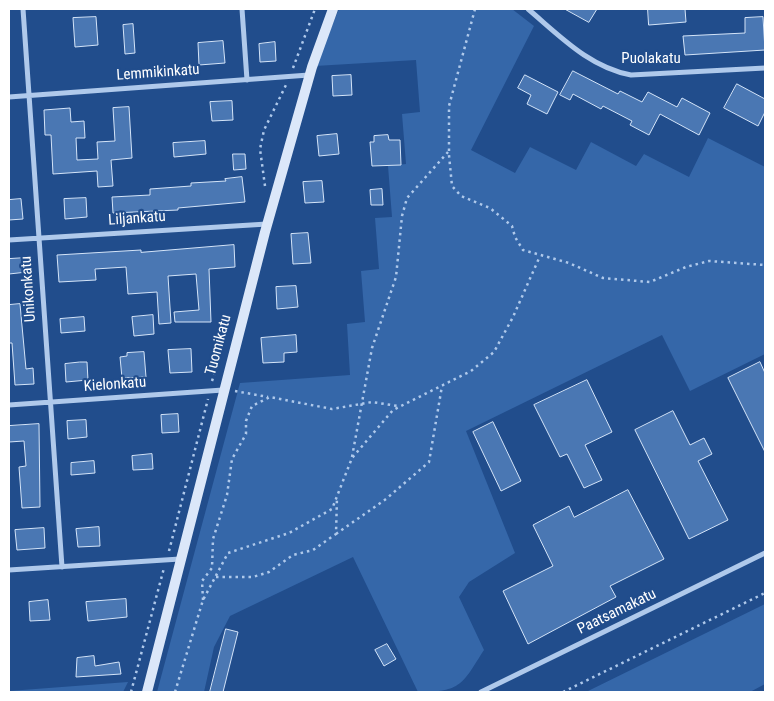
<!DOCTYPE html>
<style>
body{margin:0}
#map{position:relative;width:774px;height:701px;overflow:hidden;background:#214d8c;font-family:"Roboto Condensed",sans-serif}
canvas{display:block}
.frame{position:absolute;inset:0;border:10px solid #fff;pointer-events:none}
</style>
<div id="map">
<canvas width="774" height="701"></canvas>
<div class="frame"></div>
</div>
<script>
const ctx = document.querySelector('canvas').getContext('2d');
ctx.lineJoin = 'round';
function fillPath(path, color) { ctx.fillStyle = color; ctx.fill(path, 'evenodd'); }
function strokePath(path, color, width, dash) { ctx.strokeStyle = color; ctx.lineWidth = width; ctx.lineCap = dash ? 'butt' : 'round'; ctx.setLineDash(dash || []); ctx.stroke(path); }
function drawText(font, color, halo, rows, align = 'center') {
  ctx.font = font + ' "Roboto Condensed",sans-serif'; ctx.lineWidth = 4.5; ctx.setLineDash([]); ctx.textBaseline = 'middle'; ctx.strokeStyle = halo; ctx.fillStyle = color; for (const [text, x, y, turn = 0] of rows) {
    ctx.save(); ctx.translate(x, y); ctx.rotate((+turn || 0) * Math.PI / 180); ctx.textAlign = isNaN(turn) ? turn : align; if (halo) ctx.strokeText(text, 0, 0); ctx.fillText(text, 0, 0); ctx.restore();
  }
}
fillPath(new Path2D(`
 M339,9h173l22,17 -63,124 44,23 15,-26 46,23 15,-28 45,24 8,-12 45,23 19,-39 57,29v187l-75,37 -28,-56 -196,96 49,122 -46,29 -10,15 25,53c-22,34 -22,42 -66,42l-65,-135 -123,59 -16,31 -10,45h-47l83,-309 110,-8 -3,-51 18,-2 -4,-51 18,-2 -4,-51 17,-1 -4,-51 18,-2 -4,-50 18,-2 -4,-52 -101,6z
 M765,604v80l-15,8h-164z
 M128,682l-5,10h-114v-1z`), '#3567a9');
const building = new Path2D(`
 M565,9h32l-8,13z
 M648,9h37l1,13 -37,3z
 M96,17l2,28 -23,2 -2,-29z
 M763,17l2,33 -80,5 -2,-19 62,-3v-15z
 M133,24l2,29 -10,1 -2,-29z
 M223,41l2,22 -26,2 -1,-22z
 M275,42l1,19 -16,1 -1,-18z
 M573,71l45,23 2,-3 22,11 6,-10 29,15 5,-9 28,15 -11,22 -39,-21 -11,21 -19,-10 2,-4 -29,-15 -2,3 -28,-15 -3,6 -10,-5z
 M351,75l1,20 -19,1 -1,-20z
 M525,75l33,17 -11,22 -20,-10 4,-9 -13,-7z
 M737,84l28,15v13l-7,14 -34,-18z
 M232,101l1,19 -21,1 -2,-19z
 M129,107l3,51 -21,2 2,26 -15,1 -1,-16 -44,3 -2,-39h-6l-1,-25 26,-2 1,14 13,-1 1,17h-9l1,22 21,-1 -1,-17 18,-1 -2,-33z
 M337,134l2,20 -20,2 -2,-20z
 M388,135l1,5h11l1,25 -29,1 -2,-24h4v-6z
 M205,141l1,13 -32,3 -1,-14z
 M233,154h12l1,15 -12,1z
 M242,177l3,25 -67,6v2l-65,3 -1,-16 38,-2v-6l41,-3v-3l35,-2 -1,-2z
 M322,181l2,21 -19,1 -2,-21z
 M382,189l1,16h-12l-1,-15z
 M86,198l1,19 -22,2 -1,-20z
 M21,199l2,20 -14,1v-20z
 M308,233l3,30 -18,1 -2,-30z
 M234,245l1,22 -26,2 2,53h-36l-1,-10 25,-2 -3,-36 -28,2 3,47 -12,1 -2,-32 -29,2 -2,-27 -31,2 1,11 -37,2 -2,-27 84,-5v2z
 M26,258l1,14 -18,2v-15z
 M296,286l2,21 -21,2 -1,-22z
 M20,304l6,65 7,-1 1,16 -19,1 -3,-42h-3v-38z
 M153,315l1,19 -20,2 -2,-19z
 M84,317l1,14 -24,2 -1,-14z
 M296,335l1,17 -13,1v9l-21,1 -2,-25z
 M191,349l1,23 -22,1 -2,-23z
 M144,352l2,25 -24,1 -2,-21 7,-1v-3z
 M80,362h7l1,18 -22,2 -1,-18z
 M760,362l5,11v79l-37,-74z
 M587,380l25,52 -27,13 17,35 -18,8 -17,-34 -7,3 -26,-52z
 M673,411l17,34 14,-7 8,16 -14,7 30,59 -39,19 -54,-109z
 M178,414l1,18 -17,1 -1,-18z
 M86,420l1,17 -19,2 -1,-18z
 M493,422l28,59 -20,10 -28,-59z
 M39,424l1,83 -18,1 -3,-41 7,-1 -2,-25 -15,1v-16z
 M152,454l1,15 -20,1 -1,-14z
 M94,461l1,12 -24,2v-12z
 M628,490l36,69 -54,27 6,11 -88,47 -25,-53 50,-25 -20,-41 36,-19 5,11z
 M99,527l1,19 -22,1 -2,-18z
 M44,528l1,20 -28,2 -2,-20z
 M126,599l1,18 -39,4 -2,-19z
 M48,600l2,20 -20,1 -1,-19z
 M226,629l12,3 -15,60h-13z
 M387,644l9,15 -12,7 -9,-16z
 M94,656l1,10 24,-4 2,12 -45,3 1,-19z`);
fillPath(building, '#4a77b3');
strokePath(building, '#d4e4f8', 1);
strokePath(new Path2D(`
 M475,9l-26,97v49l3,31 9,10 29,12 22,18 3,11 8,13 46,13 34,15 47,4 36,-15 23,-6 56,4
 M293,68l22,-59
 M265,186l-5,-37 4,-19 22,-45
 M212,381l7,-21
 M235,391l33,6
 M352,457l20,-109 24,-71 6,-61 5,-18 41,-46
 M336,534l50,-35 43,-37 13,-76
 M169,551l39,-152
 M216,577h37l16,-5 24,-17 20,-5 23,-16 1,-37
 M203,600l-1,-19 10,-13 1,-29 14,-44 5,-36 14,-25v-13l6,-15 18,-9 62,12 40,-7 26,4
 M131,692l33,-124
 M175,692l28,-92 25,-47 61,-20 43,-24 20,-51 41,-48 78,-39 23,-19 19,-35 27,-61
 M563,692l202,-99`), '#afc9eb', 2.5, [2.5, 4]);
strokePath(new Path2D(`
 M23,9l39,558
 M242,9l5,71
 M528,9c32,27 61,58 103,66l134,-7
 M9,97l300,-22
 M9,240l258,-16
 M9,405l214,-15
 M9,570l171,-11
 M481,692l284,-139`), '#afc9eb', 5);
strokePath(new Path2D(`
 M147,692l118,-460 47,-165 21,-58`), '#dbe7f9', 10);
drawText('15px', '#fff', '#214d8c', [
 ["Puolakatu",651,59],
 ["Lemmikinkatu",158,73,-4],
 ["Liljankatu",137,219,-4],
 ["Unikonkatu",29,289,-94],
 ["Tuomikatu",219,345,-75],
 ["Kielonkatu",115,385,-4],
 ["Paatsamakatu",617,612,-26]
]);
</script>
